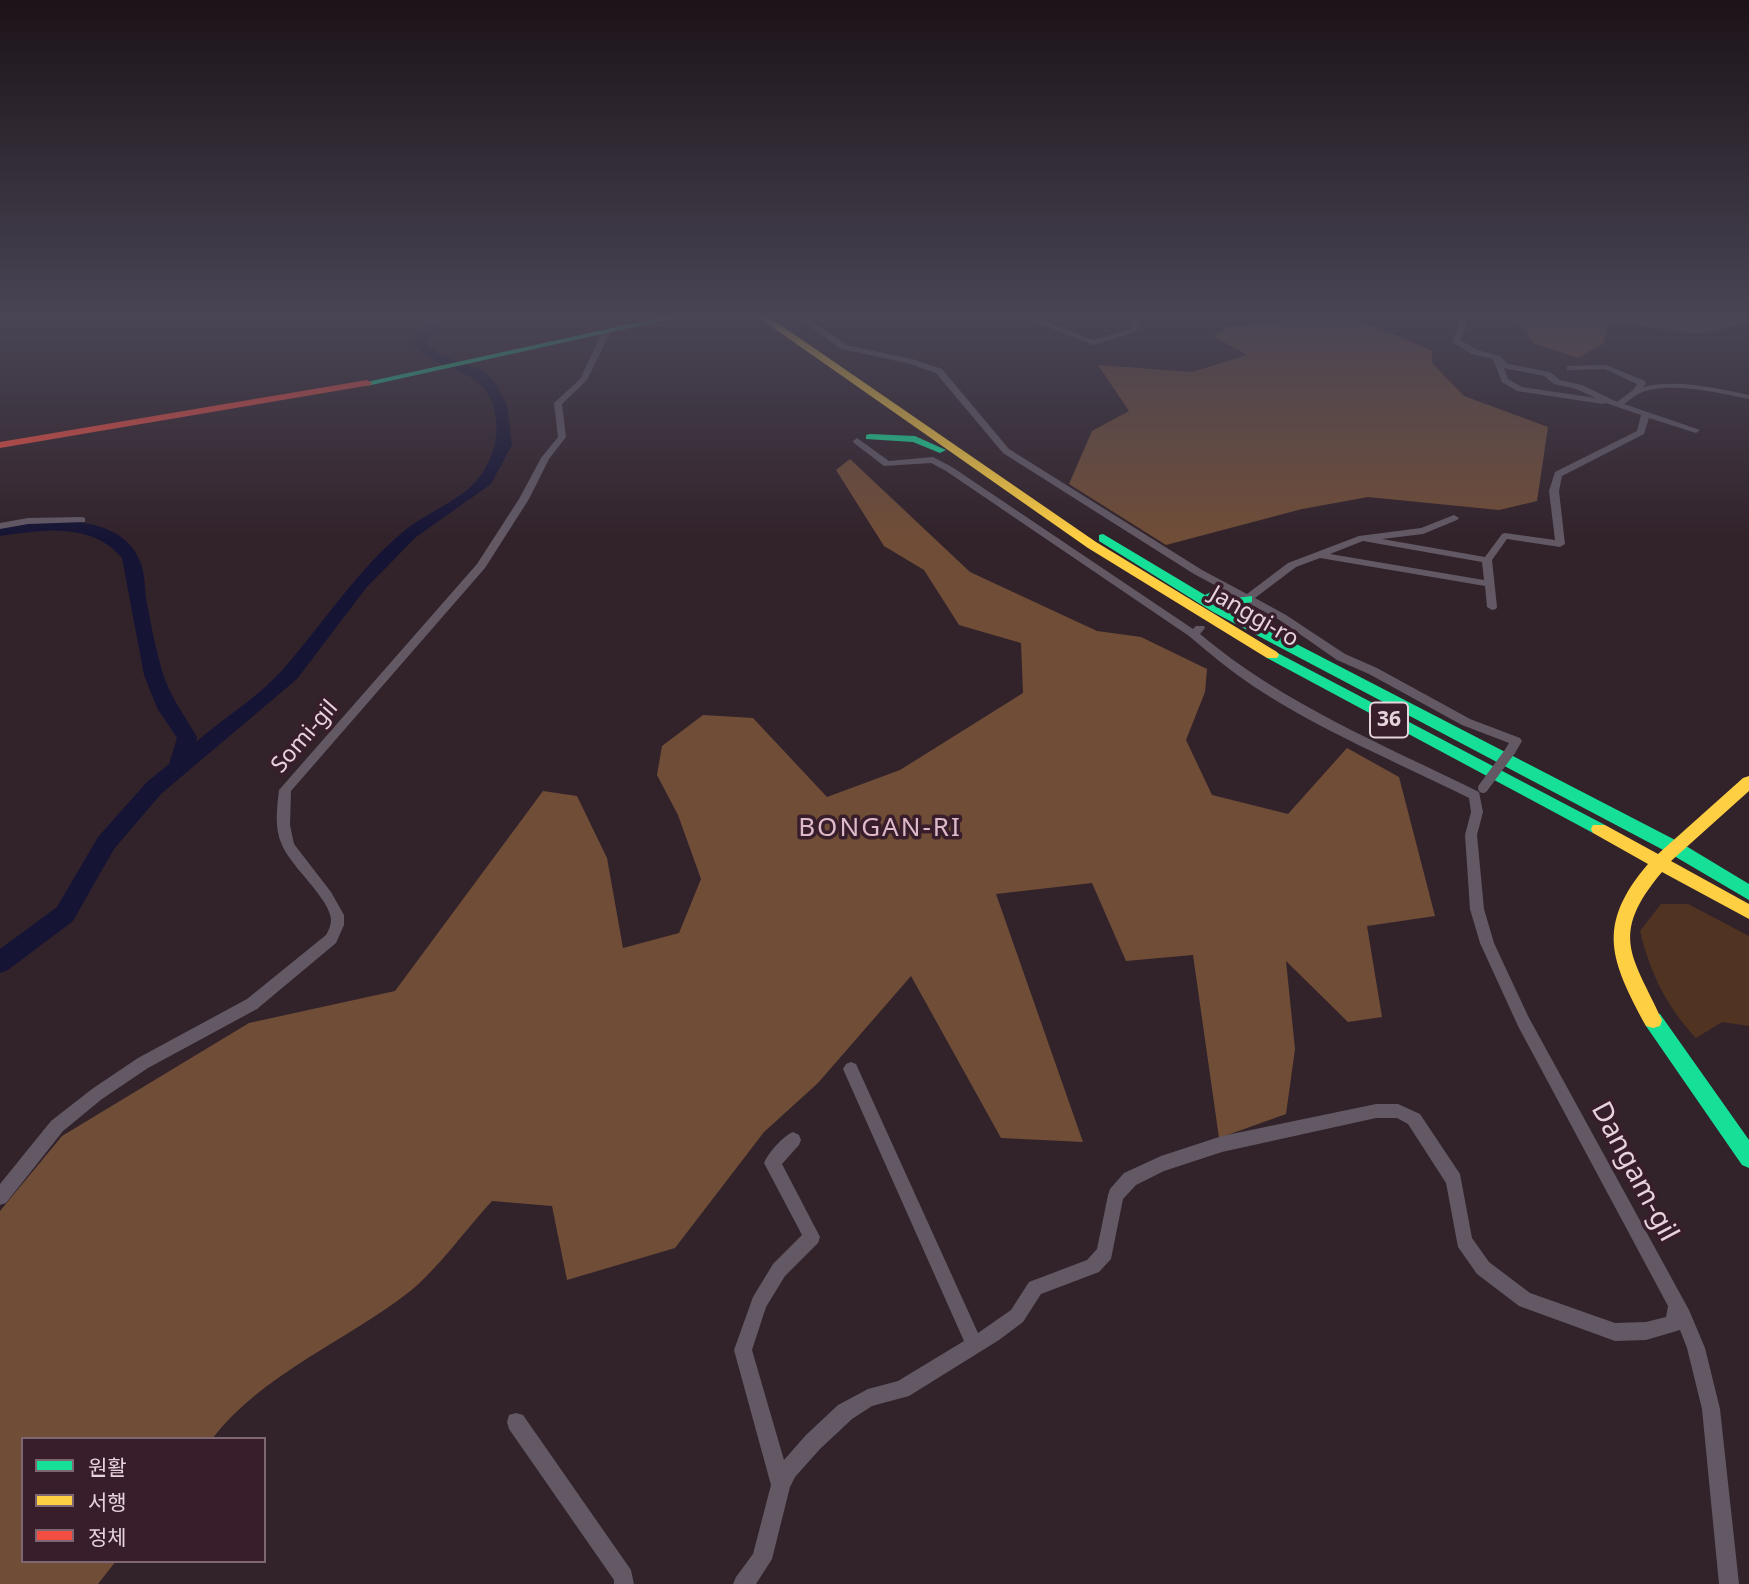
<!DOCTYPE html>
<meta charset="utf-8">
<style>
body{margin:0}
#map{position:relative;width:1749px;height:1584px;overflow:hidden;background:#32232b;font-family:"Noto Sans","Noto Sans KR",sans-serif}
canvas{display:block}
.legend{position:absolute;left:21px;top:1437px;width:245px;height:126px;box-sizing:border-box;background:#381d2b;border:2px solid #7e6672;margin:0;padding:9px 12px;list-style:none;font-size:21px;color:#e6d3dc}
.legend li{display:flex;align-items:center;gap:14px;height:35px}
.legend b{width:35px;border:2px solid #7e6672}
</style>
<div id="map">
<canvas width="1749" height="1584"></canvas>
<ul class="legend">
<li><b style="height:9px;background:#16e098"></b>원활</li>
<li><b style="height:9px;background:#ffcf43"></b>서행</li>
<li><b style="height:9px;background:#f24e42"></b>정체</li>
</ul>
</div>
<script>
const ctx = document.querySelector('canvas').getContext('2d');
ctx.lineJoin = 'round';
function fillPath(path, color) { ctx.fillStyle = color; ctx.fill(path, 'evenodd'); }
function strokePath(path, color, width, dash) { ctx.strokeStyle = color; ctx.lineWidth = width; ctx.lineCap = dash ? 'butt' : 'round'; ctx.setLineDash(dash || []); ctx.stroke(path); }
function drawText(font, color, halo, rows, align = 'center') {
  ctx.font = font + ' "Noto Sans",sans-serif'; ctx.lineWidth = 7; ctx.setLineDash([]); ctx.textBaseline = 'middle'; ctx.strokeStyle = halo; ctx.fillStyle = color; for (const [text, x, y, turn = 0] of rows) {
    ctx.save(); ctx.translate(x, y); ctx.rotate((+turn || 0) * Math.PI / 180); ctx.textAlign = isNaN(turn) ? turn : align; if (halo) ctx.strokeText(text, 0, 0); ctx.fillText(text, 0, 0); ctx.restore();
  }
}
fillPath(new Path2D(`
 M1661,904h27l61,32v90l-27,-4 -26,16c-29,-31 -46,-65 -56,-107z`), '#503321');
fillPath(new Path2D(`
 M1274,317h80l78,34v12l32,33 84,31 -11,74 -38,9 -131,-13 -66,12 -136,36 -97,-61 23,-53 37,-20 -31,-46 94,7 55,-17 -34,-19 15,-10 50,-4z
 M1515,317h234v5l-51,12 -83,-13 -8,6 -3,16 -26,15 -45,-15z
 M850,459l120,113 127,59 44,6 66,32 -2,23 -19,48 26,55 76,19 59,-66 52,29 36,139 -68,10 15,91 -34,5 -62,-61 9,88 -9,65 -67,24 -26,-183 -67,6 -34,-78 -96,11 87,248 -82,-4 -90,-162 -93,107 -54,49 -89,116 -108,32 -15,-74 -60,-5c-25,27 -55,69 -83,91 -64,50 -146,81 -197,147h-189v122h93l-18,23h-98v-373l62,-75 187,-113 146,-32 148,-200 34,5 30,62 16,90 56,-15 22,-54 -23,-64 -21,-40 5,-29 41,-31 50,3 74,79 73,-27 123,-77 -2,-50 -62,-18 -35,-55 -40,-24 -48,-76z`), '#704d37');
fillPath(new Path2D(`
 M426,317h12v11l-12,15 12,11 45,16 14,15 10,21 5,39 -21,39 -75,53 -50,51 -69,91 -136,115 -47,55 -41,72 -65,49 -8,3v-24l57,-42 41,-70 49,-55 22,-18 8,-26 -20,-30 -13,-33 -22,-117c-30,-36 -79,-28 -122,-22v-10c43,-6 119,-16 140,35 6,14 4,29 7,42 4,23 9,46 15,68 8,26 22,43 35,66l-1,5c28,-24 65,-47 89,-75 40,-46 72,-97 119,-136 20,-17 59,-32 74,-52 17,-22 23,-47 15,-74 -13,-40 -57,-32 -81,-62l14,-16z`), '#161434');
fillPath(new Path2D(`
 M798,317h8l41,28 65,14 30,10 67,80 193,121 45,24 41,-31 71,-27 62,-8 33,-13 5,3 -2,2 -34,14 -41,5 103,18 17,-23 3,-1 50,7 -6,-49 6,-19 82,-41 4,-16 -35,-12 -3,1 -86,-13 -15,-9 -9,-23 -21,-5 -19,-11 -1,-2 7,-14 -3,-10h8l3,10 -7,13 18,10 22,6 8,8 42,8 10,8 22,5 35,17 16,-12 4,-6 -32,-15 -35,1h-3v-4l39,-1 39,16 1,2 -3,4c35,-8 72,1 106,8v4c-30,-6 -83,-19 -111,-5 -5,3 -9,7 -14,10l76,26 -4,3 -47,-15 -5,16 -82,42 -3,15 6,53 -5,3 -53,-8 -15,21 5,47 -1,2 -4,1 -5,-3 -2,-21 -165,-28 -24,9 -41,31 31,17 59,39 32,14 93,51 50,19 2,3 -7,12 -4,1 -6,-4 4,-7 -47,-18 -93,-51 -32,-14 -59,-41 -84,-45 -191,-121 -67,-80 -29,-10 -66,-14zM1504,368l40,8 10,8 22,5 20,9 -74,-11 -14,-8zM1363,541l119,21 2,18 -154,-26z
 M1024,317h10l59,23 37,-11 5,-12h8l-7,15 -43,13z
 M1153,317h11l1,1 -4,2z
 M603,331l7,2 -23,47 -25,24 4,33 -17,22 -20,40 -44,69 -194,223 -1,34 4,19 37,48 13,23v10l-8,18 -79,66 -109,59 -46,31 -39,32 -57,72 -6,2v-21l51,-63 41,-32 46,-31 109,-59 79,-64c3,-5 5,-10 5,-16 -2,-21 -39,-51 -49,-74 -8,-17 -5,-37 -3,-55l198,-226 42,-65 22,-41 17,-21 -4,-34 26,-24z
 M857,438l32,23 44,-4 19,10 241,162 3,-3h8l1,2 -5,6c83,70 182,110 279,158l4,20 -6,23 7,74 10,34 34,73 161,294 16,38 15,61 19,175h-20l-17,-175 -15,-61 -7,-18 -34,10 -31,1 -96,-35 -42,-32 -19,-27 -12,-64 -38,-59 -11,-6h-21l-154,34 -58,19 -28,14 -13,14 -12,60 -12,13 -58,22 -18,28 -24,18 -90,56 -37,10 -20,13 -32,30 -25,28 -5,10 -18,72 -16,25h-23l3,-7 17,-23 18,-69 -37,-135 19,-53 20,-33 29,-29 -38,-72c5,-11 18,-26 29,-31l6,3 2,5 -2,5 -17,19 38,73 -2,6 -33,33 -19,31 -14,43 32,110 22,-25 32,-30 30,-16 30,-8 66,-40 -121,-272 3,-5 5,-2 5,2 122,269 33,-23 18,-28 58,-22 10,-11 11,-54 2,-6 14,-16 37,-17 61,-20 154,-32h22l22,10 40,60 12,64 17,24 41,31 85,30 31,-1 20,-5 2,-11 -150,-280 -38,-83 -10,-34 -5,-74 6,-23 -2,-14c-72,-36 -148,-67 -216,-112 -22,-15 -43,-32 -64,-50l-243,-165 -15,-8 -47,3 -30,-23 -1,-2z
 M82,517l3,1v4l-57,2 -28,5v-6l28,-5z
 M516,1413l7,2 108,155 3,14h-20v-4l-105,-151 -2,-7 2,-7z`), '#625965');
fillPath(new Path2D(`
 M662,317h17l-312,69 -5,-3z
 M870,434l45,2 31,14 -6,3 -27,-11 -47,-3v-4z
 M1103,534l102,61 6,-3 18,7 23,-3v6l-24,5 -7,-2 460,238 68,41v16l-80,-47 -456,-241 -114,-71v-6z
 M1272,650l333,175 2,4 -2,4h-12l-326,-175 -2,-3z
 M1653,1012l7,2 89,126v28l-7,-3 -96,-139 -2,-6 2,-6z`), '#16e098');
fillPath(new Path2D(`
 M758,317h11l327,225 181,110 2,3 -2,3h-10l-179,-110z
 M1749,776v15l-78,70 78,43v15l-87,-47c-54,64 -29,84 0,148l-2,6 -7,2 -7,-2c-35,-65 -51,-100 2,-162l-55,-31 -2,-4 2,-4h12l53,29 85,-76z`), '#ffcf43');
fillPath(new Path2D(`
 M367,380l5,3 -1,2 -371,63v-6z`), '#f24e42');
strokePath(new Path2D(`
 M1483,788l28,-38`), '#625965', 10);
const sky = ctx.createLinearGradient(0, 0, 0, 539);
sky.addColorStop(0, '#1c1318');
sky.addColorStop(0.59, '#494555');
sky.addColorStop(1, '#49455500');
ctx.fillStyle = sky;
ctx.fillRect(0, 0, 1749, 539);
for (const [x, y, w] of [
 [1389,720,38]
]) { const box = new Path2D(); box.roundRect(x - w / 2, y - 17.5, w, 35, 5); ctx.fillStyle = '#381d2b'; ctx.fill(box); strokePath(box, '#e6d3dc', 2); }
drawText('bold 21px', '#e6d3dc', null, [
 ["36",1389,720]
]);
drawText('23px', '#e6d3dc', '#381d2b', [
 ["Janggi-ro",1254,617,30],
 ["Somi-gil",305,737,-49]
]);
ctx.letterSpacing = '2px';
drawText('26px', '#ddb9ca', '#381d2b', [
 ["BONGAN-RI",880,829]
]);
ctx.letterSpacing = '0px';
drawText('28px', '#e6d3dc', '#381d2b', [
 ["Dangam-gil",1634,1172,62]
]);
</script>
